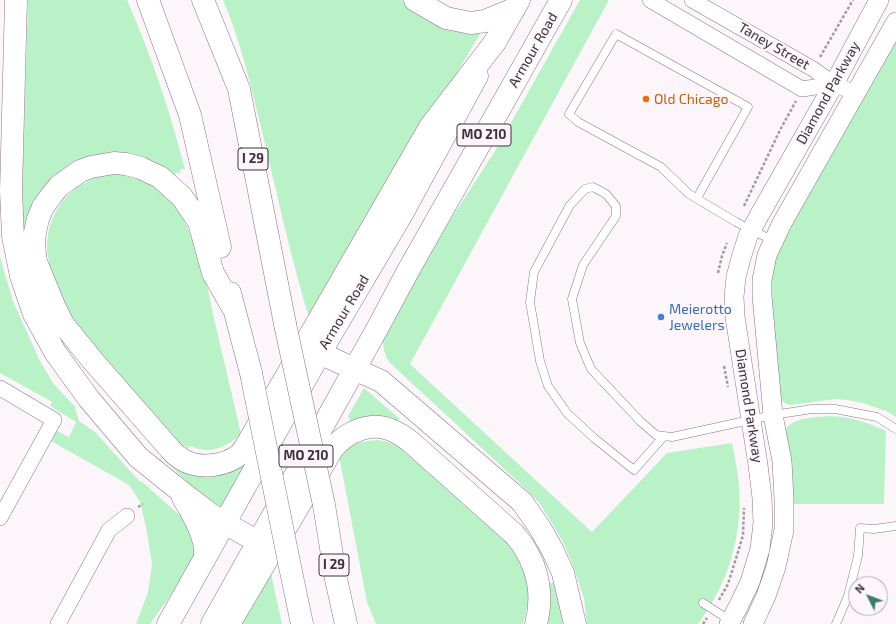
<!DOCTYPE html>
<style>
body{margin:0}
#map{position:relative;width:896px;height:624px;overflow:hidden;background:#fcf6fb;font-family:"Exo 2",sans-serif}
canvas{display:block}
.north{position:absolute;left:848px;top:576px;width:40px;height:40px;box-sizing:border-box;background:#fcf6fb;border:1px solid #b0a8af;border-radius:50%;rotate:312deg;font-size:11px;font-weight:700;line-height:16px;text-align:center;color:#3d323c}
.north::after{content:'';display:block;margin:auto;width:14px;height:18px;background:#387e74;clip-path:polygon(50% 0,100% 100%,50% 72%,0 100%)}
</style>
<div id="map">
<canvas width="896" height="624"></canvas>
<div class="north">N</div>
</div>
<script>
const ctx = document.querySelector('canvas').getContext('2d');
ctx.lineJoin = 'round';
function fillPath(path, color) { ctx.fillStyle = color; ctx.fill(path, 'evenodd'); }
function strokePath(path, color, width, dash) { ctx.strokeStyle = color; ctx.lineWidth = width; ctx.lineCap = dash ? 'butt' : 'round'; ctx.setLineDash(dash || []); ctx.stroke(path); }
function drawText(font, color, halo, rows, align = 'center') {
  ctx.font = font + ' "Exo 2",sans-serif'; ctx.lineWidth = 4; ctx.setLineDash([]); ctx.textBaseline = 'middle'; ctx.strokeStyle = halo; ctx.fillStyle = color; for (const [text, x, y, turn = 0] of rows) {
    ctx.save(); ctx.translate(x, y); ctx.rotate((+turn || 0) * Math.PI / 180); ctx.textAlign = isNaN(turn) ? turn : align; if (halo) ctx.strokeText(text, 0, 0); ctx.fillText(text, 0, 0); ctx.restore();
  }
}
fillPath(new Path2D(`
 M28,0h99c24,54 43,111 58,169h-5v5l-3,-2 -3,4 -79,-20 -72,80 -1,-40z
 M223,0h178l43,25 35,7 1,2 -170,287c-19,-62 -33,-127 -48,-190 -11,-44 -21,-89 -39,-131z
 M580,0h29l-199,364 182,168 75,-79 65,-10c3,15 6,29 7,43 4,50 -11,98 -41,138h-111l-3,-26 -13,-38 -9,-20 -12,-20 -10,-16 -13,-14 -137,-127c-6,-8 -7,-16 -7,-27l51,-91 61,-94z
 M896,25v392l-10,-6 -23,-8 -16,-3 -11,-1 -45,6 -5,-1 -5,-4 -18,-102 18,-67z
 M118,174c19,2 36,9 49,23 30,30 40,89 49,130 8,35 17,71 25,107 -10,10 -26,19 -41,15 -3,0 -6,-2 -9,-3l-3,3 -16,-13c-18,-21 -36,-41 -54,-62 -13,-15 -27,-29 -38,-44 -16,-22 -32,-57 -33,-84 0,-13 4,-27 11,-38 10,-17 26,-28 45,-33 5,-1 11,-1 15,-1z
 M0,257l13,44 26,58 14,24 22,24 4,14 16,11 45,50 1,-1 43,38 9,10 1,27 -18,32 -26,36h-14l12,-32 4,-28 -6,-37 -6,-25 -11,-17 -78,-44 6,-10 12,6 7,-15 -26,-16 2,-4 -52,-29z
 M364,388l36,31 -4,2 -45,1 -3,-6z
 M830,416c22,1 36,6 56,15l-2,73h-93l-7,-72c8,-16 31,-14 46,-16z
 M378,440c9,1 16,4 24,9l104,92 9,10 11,21 4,25 -7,27h-147l-9,-22 -28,-146c15,-12 20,-15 39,-16z
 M248,461l-25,45c-1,0 -2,1 -3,1 -7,1 -42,-34 -48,-40l5,1z
 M271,573l11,51h-42l4,-3z
 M557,582l6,42h-20l4,-40z`), '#baf2c7');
const service = new Path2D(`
 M697,198l51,-91 -132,-73 -47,80 9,8 83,45 28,27 47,28 38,19
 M664,436l-30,34 -40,-32 -27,-25 -19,-27 -8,-25 -10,-59 4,-30 36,-67 15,-16 8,-2 13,7 10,12v10l-33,49 -11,34 8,44 11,26 49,52 16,14 16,2 101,-22 39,-6h23l42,8 19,12
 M703,603l28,18
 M836,624l12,-28 10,-40 2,-28 14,1 22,-3`);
const minor = new Path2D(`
 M650,0l152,89 32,-5
 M692,0l121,69 21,15 21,9
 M0,388l54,32 -54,98
 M58,624l51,-94 18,-14`);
const tertiary = new Path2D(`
 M729,624l9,-17 12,-25 10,-33 3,-26 -1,-25 -4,-33 -23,-148 -1,-20 2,-20 5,-19 7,-22 12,-22 74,-130 45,-84
 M753,624l13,-28 10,-29 8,-37v-31l-2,-38 -9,-46 -11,-119v-16l5,-25 15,-32 114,-201`);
const primary = new Path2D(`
 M168,624l152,-271 82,-139 75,-138
 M212,624l46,-82`);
const trunk = new Path2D(`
 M495,42l24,-42
 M258,542l119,-213 31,-58 153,-271`);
const motorway = new Path2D(`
 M16,0l-5,191 2,45 8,40 13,38 21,38 34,47 49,58 41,33 31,24 15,9 33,19
 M148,0l42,115 30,132
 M203,0l36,89 46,235
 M415,0l31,18 25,5 14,-2 29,-12
 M230,293l21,80
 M233,308l-20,-35 -14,-51 -17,-25 -22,-20 -9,-4 -10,-5 -15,-4 -12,-1 -23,4 -11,4 -21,15 -8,10 -8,11 -5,12 -3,13 -1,11 1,11 1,8 19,46 8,16 30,37 77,88c4,5 9,9 15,12 16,8 41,5 55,-7 2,-2 4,-5 6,-8l184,-319 65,-85
 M320,353l34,16 27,12 141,121 18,26 12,21 11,24 12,51
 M183,498c9,14 17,28 21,44 1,5 1,11 1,16
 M324,505l12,74 10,45
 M289,562l13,62
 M229,624l104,-176c14,-16 37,-27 58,-18 8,3 15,8 21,13l102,91c3,4 8,9 11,15 14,22 18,49 11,75`);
strokePath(service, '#8d748b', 9);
strokePath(minor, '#8d748b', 16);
strokePath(tertiary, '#8d748b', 20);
strokePath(primary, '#8d748b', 23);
strokePath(trunk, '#8d748b', 23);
strokePath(motorway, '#8d748b', 23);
strokePath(new Path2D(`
 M820,57l33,-57
 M744,206l36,-76 16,-29
 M718,273l4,-17 5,-13
 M724,366l4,21
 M138,507l5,-3
 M719,600l9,-16 11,-35 4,-14 1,-27
 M703,624l4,-6`), '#a29aa1', 2.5, [3, 2]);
strokePath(service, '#fff', 8);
strokePath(minor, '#fff', 15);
strokePath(tertiary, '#fff', 19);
strokePath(primary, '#fff', 22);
strokePath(trunk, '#fff', 22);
strokePath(motorway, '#fff', 22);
const motorwayBridge = new Path2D(`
 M285,324l39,181
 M251,373l38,189`);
strokePath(motorwayBridge, '#8d748b', 23, []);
strokePath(motorwayBridge, '#fff', 22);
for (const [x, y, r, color] of [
 [646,99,4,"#e8710a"],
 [661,317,4,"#3f7fe0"]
]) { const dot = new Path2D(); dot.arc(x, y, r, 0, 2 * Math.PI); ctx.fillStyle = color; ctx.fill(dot); strokePath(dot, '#fcf6fb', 1.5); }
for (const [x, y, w] of [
 [484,135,54],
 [253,159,30],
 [306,456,54],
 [334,565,30]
]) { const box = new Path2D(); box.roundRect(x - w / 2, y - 11, w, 22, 3); ctx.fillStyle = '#fcf6fb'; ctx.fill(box); strokePath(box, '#3d323c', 1); }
drawText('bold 13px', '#3d323c', null, [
 ["MO 210",484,135],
 ["I 29",253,159],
 ["MO 210",306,456],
 ["I 29",334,565]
]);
drawText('14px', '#3d323c', '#fcf6fb', [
 ["Taney Street",774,46,30],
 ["Armour Road",533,50,-60],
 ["Diamond Parkway",828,93,-61],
 ["Armour Road",344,312,-59],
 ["Diamond Parkway",749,406,81]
]);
drawText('14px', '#c56008', '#fcf6fb', [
 ["Old Chicago",654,99]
], 'left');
drawText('14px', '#366cbe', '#fcf6fb', [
 ["Meierotto",669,309],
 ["Jewelers",669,325]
], 'left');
</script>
